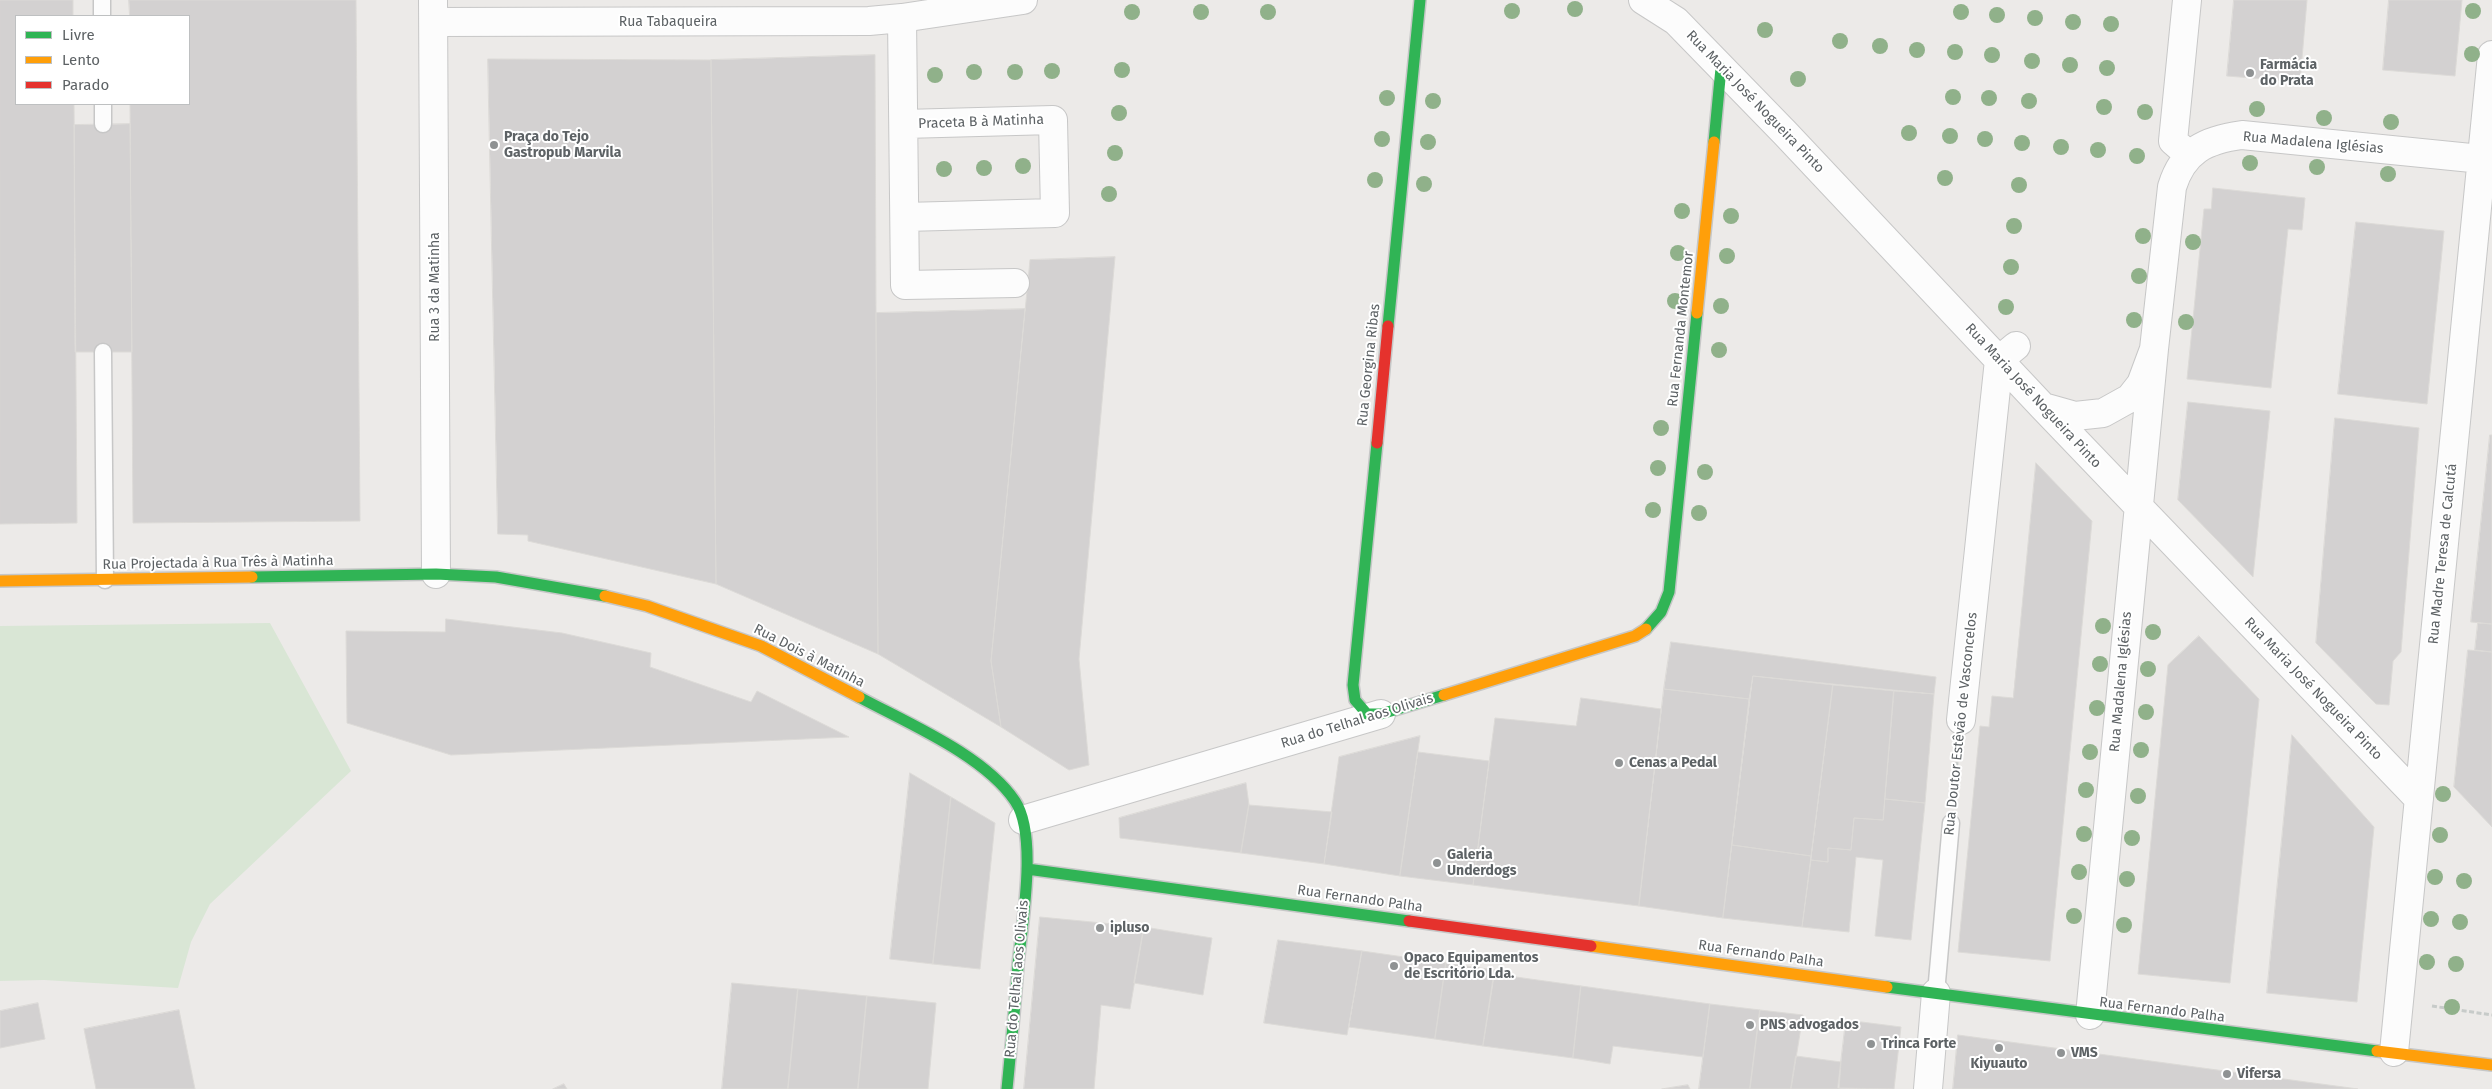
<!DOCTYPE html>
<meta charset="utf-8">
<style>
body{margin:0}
#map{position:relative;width:2492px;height:1089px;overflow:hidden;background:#eceae8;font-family:"Fira Sans",sans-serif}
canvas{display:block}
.legend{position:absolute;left:15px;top:15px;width:175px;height:90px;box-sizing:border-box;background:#fff;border:1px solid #bec0c1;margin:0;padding:6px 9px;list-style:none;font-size:15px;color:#5d6265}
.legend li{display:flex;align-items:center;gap:10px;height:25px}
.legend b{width:25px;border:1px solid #bec0c1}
</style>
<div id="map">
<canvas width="2492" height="1089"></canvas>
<ul class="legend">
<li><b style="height:6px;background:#30b455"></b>Livre</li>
<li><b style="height:6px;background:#ff9f0a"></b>Lento</li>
<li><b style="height:6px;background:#e5322d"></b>Parado</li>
</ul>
</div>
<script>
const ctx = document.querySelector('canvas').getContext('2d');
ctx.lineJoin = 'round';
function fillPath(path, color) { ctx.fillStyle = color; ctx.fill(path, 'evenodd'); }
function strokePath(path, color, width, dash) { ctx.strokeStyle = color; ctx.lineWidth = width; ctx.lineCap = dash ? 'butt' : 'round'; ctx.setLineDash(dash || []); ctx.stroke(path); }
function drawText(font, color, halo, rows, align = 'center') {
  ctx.font = font + ' "Fira Sans",sans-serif'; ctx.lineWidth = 4; ctx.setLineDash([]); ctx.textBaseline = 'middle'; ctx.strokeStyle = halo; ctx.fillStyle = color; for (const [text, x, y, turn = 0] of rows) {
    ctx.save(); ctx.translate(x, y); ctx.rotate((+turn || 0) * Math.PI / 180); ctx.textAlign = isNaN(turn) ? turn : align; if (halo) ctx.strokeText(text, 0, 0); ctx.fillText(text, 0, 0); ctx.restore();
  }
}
fillPath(new Path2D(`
 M270,623l81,148 -141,133 -19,38 -13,46 -134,-8 -44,1v-355z`), '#d9e6d5');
const building = new Path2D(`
 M0,0h73v16h-57v88h58l3,419 -77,1z
 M129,0h227l4,521 -227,2 -3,-419h59v-88h-59z
 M2234,0h73l-7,82 -73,-6z
 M2389,0h73l-7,76 -72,-6z
 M875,55l1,258 2,341 -162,-70 -5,-524z
 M488,59l223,1 5,524 -188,-43v-6l-30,-1z
 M130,124l2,228h-57l-1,-227z
 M2213,188l92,10 -3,32 -14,-1 -17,159 -84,-9 17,-170h7z
 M2356,222l88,9 -17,173 -89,-10z
 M1115,257l-36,402 10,106 -20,5 -68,-43 -10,-66 39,-401z
 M1025,309l-34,352 10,66 -123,-73 -2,-341z
 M2188,402l82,9 -17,166 -75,-77z
 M2335,418l84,10 -18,224 -8,9 -4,44 -13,-1 -60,-61z
 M2490,435h2v189l-21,-2z
 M2036,463l56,58 -42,440 -92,-9 22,-226 9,1 3,-31 21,2z
 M446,619l116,14 89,20 -1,14 101,35 6,-11 92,46 -398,18 -104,-32 -1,-92 99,1z
 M2478,623l14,1v28l-17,-2z
 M2199,636l60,63 -29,284 -92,-9 30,-309z
 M1671,642l265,35 -2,17 -181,-18 -4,23 -85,-10z
 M2468,650l24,2v175l-38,-40z
 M1753,676l80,9 -22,171 -79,-11z
 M1833,685l61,6 -11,129 -29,-2 -3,32 -23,-2v14l-17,-2z
 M1664,689l85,10 -26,219 -84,-12z
 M1894,691l40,3 -9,109 -40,-4z
 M1581,698l80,11 -22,197 -166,-21 22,-167 81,8z
 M2292,735l82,92 -17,175 -90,-9z
 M1420,736l-20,140 -76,-12 15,-107z
 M1418,752l71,9 -16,124 -73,-9z
 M910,773l41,24 -18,167 -43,-5z
 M1246,783l3,22 -8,48 -121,-15 -1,-20z
 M951,797l44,26 -15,146 -47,-5z
 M1885,799l40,4 -14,137 -36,-4 8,-76 -27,-3 -7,75 -47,-5 9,-67 17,2v-14l23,2 3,-32 29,2z
 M1249,805l83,7 -8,52 -83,-11z
 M1732,845l79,11 -9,71 -79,-9z
 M1040,917l104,10 -14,82 -29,-4 -7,84h-70z
 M1144,927l68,11 -9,57 -69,-12z
 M1278,940l84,11 -15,84 -83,-12z
 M1362,951l84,12 -11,76 -86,-12z
 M1446,963l49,7 -12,76 -48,-7z
 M1494,974l87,12 -8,72 -90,-12z
 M732,983l66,6 -10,100h-66z
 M1581,986l129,18 -7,53 -90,-11 -3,18 -37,-6z
 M798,989l69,7 -9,93h-70z
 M867,996l69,7 -8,86h-70z
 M38,1003l7,36 -45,9v-37z
 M1710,1004l50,6 -10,79h-51z
 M179,1010l16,79h-99l-12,-60z
 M1760,1010l43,5 -12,74h-41z
 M1846,1020l55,7 -7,62 -56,-1z
 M1958,1035l400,54h-405z
 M1796,1056l45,6 -2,27h-48z
 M564,1084l3,5h-14z
 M1688,1085l2,4h-28z`);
fillPath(building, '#d3d1d1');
strokePath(building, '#dcdad7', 1);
const lane = new Path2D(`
 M102,0v16
 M103,104v20
 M103,352l2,228
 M1936,993l15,-170`);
const street = new Path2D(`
 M433,0l3,574
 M1643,0l33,21 109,112 258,274 376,392
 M2187,0l-14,141 16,14
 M902,18l3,267 110,-2
 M434,22l435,-1 33,-3 121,-18
 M904,124l149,-4 2,93 -150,4
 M2043,407l32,9 28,-3 27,-15 11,-14 13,-35 18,-162c11,-36 33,-47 70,-52l250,25
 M1961,720l38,-360 17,-14
 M1023,820l358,-106
 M2090,1015l64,-666
 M2394,1052l98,-997
 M1928,1089l8,-96`);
const fast = new Path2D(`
 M1714,142l7,-74
 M1388,326l32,-326
 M1377,443l-24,242 2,15 12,14h14l63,-19
 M252,577l184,-3 60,3 109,19
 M1646,629l15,-17 8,-20 28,-279
 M859,697c48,26 125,58 156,104 23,34 7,123 3,164 -3,41 -7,83 -11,124
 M1027,869l382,52
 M1887,987l490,64`);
const slow = new Path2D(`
 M1697,313l17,-171
 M0,581l252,-4
 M605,596l42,10 114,40 98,51
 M1444,695l191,-59 11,-7
 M1591,946l296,41
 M2377,1051l115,14`);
const jam = new Path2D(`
 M1377,443l11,-117
 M1409,921l182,25`);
strokePath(lane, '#c7c7c7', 19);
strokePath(street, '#c7c7c7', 30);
strokePath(fast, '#c6c7c7', 14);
strokePath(slow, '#c6c7c7', 14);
strokePath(jam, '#c6c7c7', 14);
strokePath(new Path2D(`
 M1954,797l4,-46
 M2432,1006l60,9`), '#c7cbc9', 3, [5, 2.5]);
strokePath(lane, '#fcfcfc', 16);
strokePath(street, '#fcfcfc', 28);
strokePath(fast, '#30b455', 11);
strokePath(slow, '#ff9f0a', 11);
strokePath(jam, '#e5322d', 11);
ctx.fillStyle = '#90b18a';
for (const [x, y] of [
 [1575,9],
 [1512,11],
 [2473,11],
 [1132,12],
 [1201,12],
 [1268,12],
 [1961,12],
 [1997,15],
 [2035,18],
 [2073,22],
 [2111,24],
 [1765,30],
 [1840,41],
 [1880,46],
 [1917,50],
 [1955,52],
 [2472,54],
 [1992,55],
 [2032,61],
 [2070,65],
 [2107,68],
 [1122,70],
 [1052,71],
 [974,72],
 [1015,72],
 [935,75],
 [1798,79],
 [1953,97],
 [1387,98],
 [1989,98],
 [1433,101],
 [2029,101],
 [2104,107],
 [2257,109],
 [2145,112],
 [1119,113],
 [2324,118],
 [2391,122],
 [1909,133],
 [1950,136],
 [1382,139],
 [1985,139],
 [1428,142],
 [2022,143],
 [2061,147],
 [2098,150],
 [1115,153],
 [2137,156],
 [2250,163],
 [1023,166],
 [2317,167],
 [984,168],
 [944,169],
 [2388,174],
 [1945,178],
 [1375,180],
 [1424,184],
 [2019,185],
 [1109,194],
 [1682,211],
 [1731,216],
 [2014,226],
 [2143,236],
 [2193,242],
 [1678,253],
 [1727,256],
 [2011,267],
 [2139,276],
 [1675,301],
 [1721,306],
 [2006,307],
 [2134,320],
 [2186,322],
 [1719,350],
 [1661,428],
 [1658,468],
 [1705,472],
 [1653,510],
 [1699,513],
 [2103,626],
 [2153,632],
 [2100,664],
 [2148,669],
 [2097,708],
 [2146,712],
 [2141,750],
 [2090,752],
 [2086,790],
 [2443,794],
 [2138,796],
 [2084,834],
 [2440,835],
 [2132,838],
 [2079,872],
 [2435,877],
 [2127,879],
 [2464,881],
 [2074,916],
 [2431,919],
 [2460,922],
 [2124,925],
 [2427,962],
 [2456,964],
 [2452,1007]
]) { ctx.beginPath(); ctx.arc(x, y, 8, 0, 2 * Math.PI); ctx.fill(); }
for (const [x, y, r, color] of [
 [2250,73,5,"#8f9293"],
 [494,145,5,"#8f9293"],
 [1619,763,5,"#8f9293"],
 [1437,863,5,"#8f9293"],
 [1100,928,5,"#8f9293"],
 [1394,966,5,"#8f9293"],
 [1750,1025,5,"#8f9293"],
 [1871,1044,5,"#8f9293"],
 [1999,1048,5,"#8f9293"],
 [2061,1053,5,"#8f9293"],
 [2227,1074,5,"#8f9293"]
]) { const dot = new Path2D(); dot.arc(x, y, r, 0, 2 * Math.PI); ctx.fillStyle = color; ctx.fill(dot); strokePath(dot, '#fff', 2); }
drawText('14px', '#5d6265', '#fff', [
 ["Rua Tabaqueira",668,22],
 ["Rua Maria José Nogueira Pinto",1755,102,46],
 ["Praceta B à Matinha",981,122,-2],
 ["Rua Madalena Iglésias",2313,143,5],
 ["Rua 3 da Matinha",435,287,-90],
 ["Rua Fernanda Montemor",1681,329,-84],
 ["Rua Georgina Ribas",1369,365,-84],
 ["Rua Maria José Nogueira Pinto",2033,396,47],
 ["Rua Madre Teresa de Calcutá",2443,554,-84],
 ["Rua Projectada à Rua Três à Matinha",218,563,-1],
 ["Rua Dois à Matinha",809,656,27],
 ["Rua Madalena Iglésias",2121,682,-85],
 ["Rua Maria José Nogueira Pinto",2313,689,46],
 ["Rua do Telhal aos Olivais",1357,721,-17],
 ["Rua Doutor Estêvão de Vasconcelos",1961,724,-84],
 ["Rua Fernando Palha",1360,899,8],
 ["Rua Fernando Palha",1761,954,8],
 ["Rua do Telhal aos Olivais",1017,979,-85],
 ["Rua Fernando Palha",2162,1010,7]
]);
drawText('bold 14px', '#5d6265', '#fff', [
 ["Farmácia",2260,65],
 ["do Prata",2260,81],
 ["Praça do Tejo",504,137],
 ["Gastropub Marvila",504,153],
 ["Cenas a Pedal",1629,763],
 ["Galeria",1447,855],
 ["Underdogs",1447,871],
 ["ipluso",1110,928],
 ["Opaco Equipamentos",1404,958],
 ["de Escritório Lda.",1404,974],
 ["PNS advogados",1760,1025],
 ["Trinca Forte",1881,1044],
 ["VMS",2071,1053],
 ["Kiyuauto",1999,1064,"center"],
 ["Vifersa",2237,1074]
], 'left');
</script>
